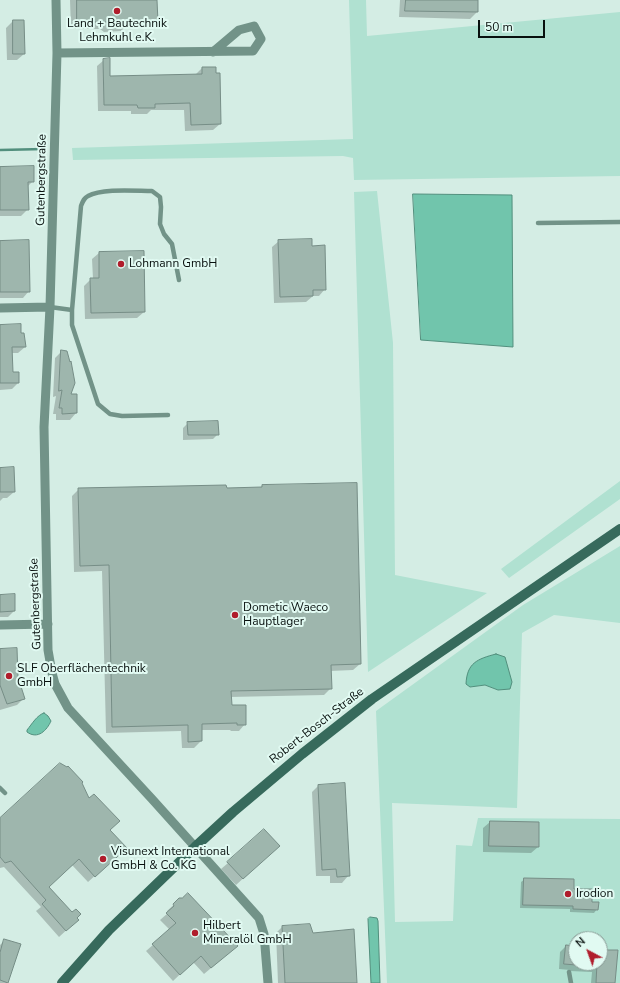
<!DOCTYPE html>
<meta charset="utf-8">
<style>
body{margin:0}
#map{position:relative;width:620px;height:983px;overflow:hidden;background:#d4ede4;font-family:"Nunito Sans",sans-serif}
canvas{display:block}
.north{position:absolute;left:568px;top:931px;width:40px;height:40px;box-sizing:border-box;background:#e1faf2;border:1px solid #8a9c97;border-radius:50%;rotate:319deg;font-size:11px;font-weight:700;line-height:16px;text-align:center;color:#08100e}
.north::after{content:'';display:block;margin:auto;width:14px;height:18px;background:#b01d2c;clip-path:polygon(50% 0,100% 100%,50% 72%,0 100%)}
.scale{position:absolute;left:478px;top:20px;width:67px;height:18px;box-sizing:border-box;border:2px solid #08100e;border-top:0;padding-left:5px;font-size:12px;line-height:14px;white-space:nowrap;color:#08100e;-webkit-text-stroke:3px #e1faf2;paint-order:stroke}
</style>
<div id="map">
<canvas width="620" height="983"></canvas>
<div class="north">N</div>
<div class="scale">50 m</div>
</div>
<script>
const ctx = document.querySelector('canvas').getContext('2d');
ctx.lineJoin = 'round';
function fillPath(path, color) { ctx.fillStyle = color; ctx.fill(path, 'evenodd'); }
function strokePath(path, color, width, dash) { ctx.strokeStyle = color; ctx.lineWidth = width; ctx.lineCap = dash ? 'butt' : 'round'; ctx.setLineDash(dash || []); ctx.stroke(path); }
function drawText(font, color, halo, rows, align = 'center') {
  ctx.font = font + ' "Nunito Sans",sans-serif'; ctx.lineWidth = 4; ctx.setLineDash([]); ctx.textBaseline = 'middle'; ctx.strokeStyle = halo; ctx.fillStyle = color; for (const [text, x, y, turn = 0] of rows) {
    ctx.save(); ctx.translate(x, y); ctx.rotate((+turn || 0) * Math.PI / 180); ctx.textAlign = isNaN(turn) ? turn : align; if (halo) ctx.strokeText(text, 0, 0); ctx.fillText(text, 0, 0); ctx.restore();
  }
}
fillPath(new Path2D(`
 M349,0h17l1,36 253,-24v164l-266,4 -1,-22 -10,-2 -270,4 -1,-12 281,-9z
 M377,191l16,152 2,232 92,18 -119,79 -14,-480z
 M620,481v18l-111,79 -8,-9z
 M620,546v77l-66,-8 -32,18 -5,175 -125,-5 3,119 58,-1 3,-76 16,1 6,-28 142,1v164h-233l-11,-272 147,-106zM505,657l-7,33 -13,-5 -15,2zM576,939h24v24h-24z`), '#b0e1d1');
const water = new Path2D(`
 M413,194l99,1 1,152 -92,-7z
 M496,654l9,3 7,25 -2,7 -12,1 -13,-5 -15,2 -4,-3c1,-21 11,-25 30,-30z
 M44,713l4,3 3,5c-4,9 -13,19 -24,11v-2c5,-6 10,-15 17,-17z
 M370,917l7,1 1,3 2,62h-9l-3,-64z`);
fillPath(water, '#71c5ac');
strokePath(water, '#528f7d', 1);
fillPath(new Path2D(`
 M70,0h86l1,22 -7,6h-26l-3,3 -17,1 -4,-3h-29z
 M400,0h77v12l-7,7 -71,-2z
 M13,21l11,33 -7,6h-10l-1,-32z
 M104,60l5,17 86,-2 7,-7 18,56 -7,6 -28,1 -1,-21h-33l-4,4h-16v-3h-33l-1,-45z
 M0,168l33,13 -6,6 1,22 -7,7h-21z
 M279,241l32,6 14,42 -6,7h-6l-7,6 -32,1 -2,-56z
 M0,242l29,49 -6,7h-23z
 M143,252l1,60 -7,6 -52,1 -1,-33 7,-7h2l-1,-20 7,-6z
 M0,326l20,8 5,13 -7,6h-6v20l6,10 -6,6 -12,1z
 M62,351l8,44 6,18 -6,7h-14v-6h-3l3,-18 -3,1 2,-39z
 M188,423l30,11 -5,5 -30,1v-12z
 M0,469l14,23 -7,6h-4l-3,3z
 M262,486l98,178 -7,6 -23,1 1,17 -7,7 -94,2 1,9 14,18 -6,7h-8l-1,-1h-29v11l-7,7h-12l-1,-17 -75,2 -4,-162 -28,1 -2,-76 7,-7h147l34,-1z
 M0,596l14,15 -6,6h-8z
 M0,650l17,27 7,21 -7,7 -17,5z
 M318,786l30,90 -6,7h-12v-7h-14l-4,-84z
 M89,800l20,30 10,24 -31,28 -16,-17 -24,22 24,27 -1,12 -12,11 -23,-26 5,-4 -37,-40 -4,1v-47z
 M490,822l48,25 -7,6 -48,-1v-24z
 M272,852l-36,33 -15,-16 7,-6z
 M525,879l48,11 18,13 6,6 -3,4 -24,-1v-3l-50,-1 1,-26z
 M180,899l50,53 -26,22 -11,-12 -20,19 -27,-30 24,-21 -10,-10 8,-7 -1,-2z
 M282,927l31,7 43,49h-78l-2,-50z
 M5,940l2,43h-7v-38z
 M566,946l10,1v16h24v-12l14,32h-23l1,-11 -22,-1v-1l-11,-1 1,-17z`), '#0003');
strokePath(new Path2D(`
 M0,150l44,-1`), '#528f7d', 2.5);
const building = new Path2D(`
 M77,0h80l1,22h-27l-3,3h-17l-4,-3h-30z
 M406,0h72v12l-73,-1z
 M13,20h11l1,34h-12z
 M110,58v18l92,-2v-7h14v6h4l1,51 -30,1 -1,-22 -35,1v4h-17l-1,-3h-33l-1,-46z
 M34,166v16h-6l1,28h-29v-43z
 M312,239v7l13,-1 1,45h-13v6l-33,1 -2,-57z
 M29,240l1,52h-30v-51z
 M144,251l1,61 -54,1 -1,-35h9v-26z
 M21,324v9h3l2,14h-14l1,25h6v11h-19v-58z
 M61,350l6,1 3,11 1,-1 4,22 -4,11h6v19l-15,1v-6h-3l3,-18 -3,1z
 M218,421l1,14h-31l-1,-13z
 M14,467l1,25h-15v-24z
 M357,483l4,181 -30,1 1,24 -101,2 1,14h14v20h-9v-2l-35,1v17l-14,1v-17l-76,2 -3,-162 -29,1 -2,-78 148,-3 1,3 35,-1v-2z
 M15,594v17l-15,1v-17z
 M17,648l1,29 7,22 -18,5 -7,-19v-36z
 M60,763l7,4 1,-1 15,16 -1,1 7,15 5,-4 26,27 -10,9 17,18 -32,29 -16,-18 -30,28 23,25 4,-3 5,5 -4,4 2,2 -13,11 -24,-27 4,-4 -35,-39 -6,2 -5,-6v-39z
 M345,783l5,93 -13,1 -1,-8 -14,1 -4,-85z
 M490,821l49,1v25l-50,-1z
 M264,829l16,17 -37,33 -16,-17z
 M524,878l50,1v10h18v13h7l-1,8 -25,-1v-3l-50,-1z
 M188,893l50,53 -27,22 -10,-12 -21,19 -28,-31 24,-21 -10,-10 8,-7 -1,-2 6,-6h3z
 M310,924l3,9 41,-4 3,54h-72l-3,-57z
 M4,939l17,5 -13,39 -8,-3v-27z
 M566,945l10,1v19l-12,-1z
 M600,950h18l-3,33h-19l1,-20h3z`);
fillPath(building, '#9eb6ad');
strokePath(building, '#768d86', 1);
strokePath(new Path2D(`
 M538,223l82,-1
 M50,307l22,3v15l26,79 12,10 12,2 46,-1
 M72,310l9,-104c2,-5 3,-8 7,-10 14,-8 48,-5 64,-5l8,6 1,10 -1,17 4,10 8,10 7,36
 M0,788l5,5
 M569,972l2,11`), '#729388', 4.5);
strokePath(new Path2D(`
 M56,0l1,53
 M213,52l26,-22 15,-4 7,13 -8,12 -196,2 -7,254 -6,120 4,223 4,23 3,11 13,24 84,91 107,119 5,16 4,49
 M0,308l50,-1
 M0,625l48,-1`), '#729388', 9);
strokePath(new Path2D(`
 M62,983l47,-53 86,-83 38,-35 69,-58 70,-55 248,-170`), '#376a5c', 10);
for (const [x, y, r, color] of [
 [117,11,4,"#b01d2c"],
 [121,264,4,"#b01d2c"],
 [235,615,4,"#b01d2c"],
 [9,676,4,"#b01d2c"],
 [103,859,4,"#b01d2c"],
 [568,894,4,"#b01d2c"],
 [195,933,4,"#b01d2c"]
]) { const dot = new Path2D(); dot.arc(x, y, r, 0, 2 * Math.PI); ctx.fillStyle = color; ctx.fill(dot); strokePath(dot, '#e1faf2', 1.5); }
drawText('12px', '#08100e', '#e1faf2', [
 ["Land + Bautechnik",117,24,"center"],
 ["Lehmkuhl e.K.",117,38,"center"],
 ["Lohmann GmbH",129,264],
 ["Dometic Waeco",243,608],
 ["Hauptlager",243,622],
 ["SLF Oberflächentechnik",17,669],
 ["GmbH",17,683],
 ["Visunext International",111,852],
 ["GmbH & Co. KG",111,866],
 ["Irodion",576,894],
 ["Hilbert",203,926],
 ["Mineralöl GmbH",203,940]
], 'left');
drawText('12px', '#08100e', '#e1faf2', [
 ["Gutenbergstraße",42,180,-89],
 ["Gutenbergstraße",36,604,-92],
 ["Robert-Bosch-Straße",317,726,-38]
]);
</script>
